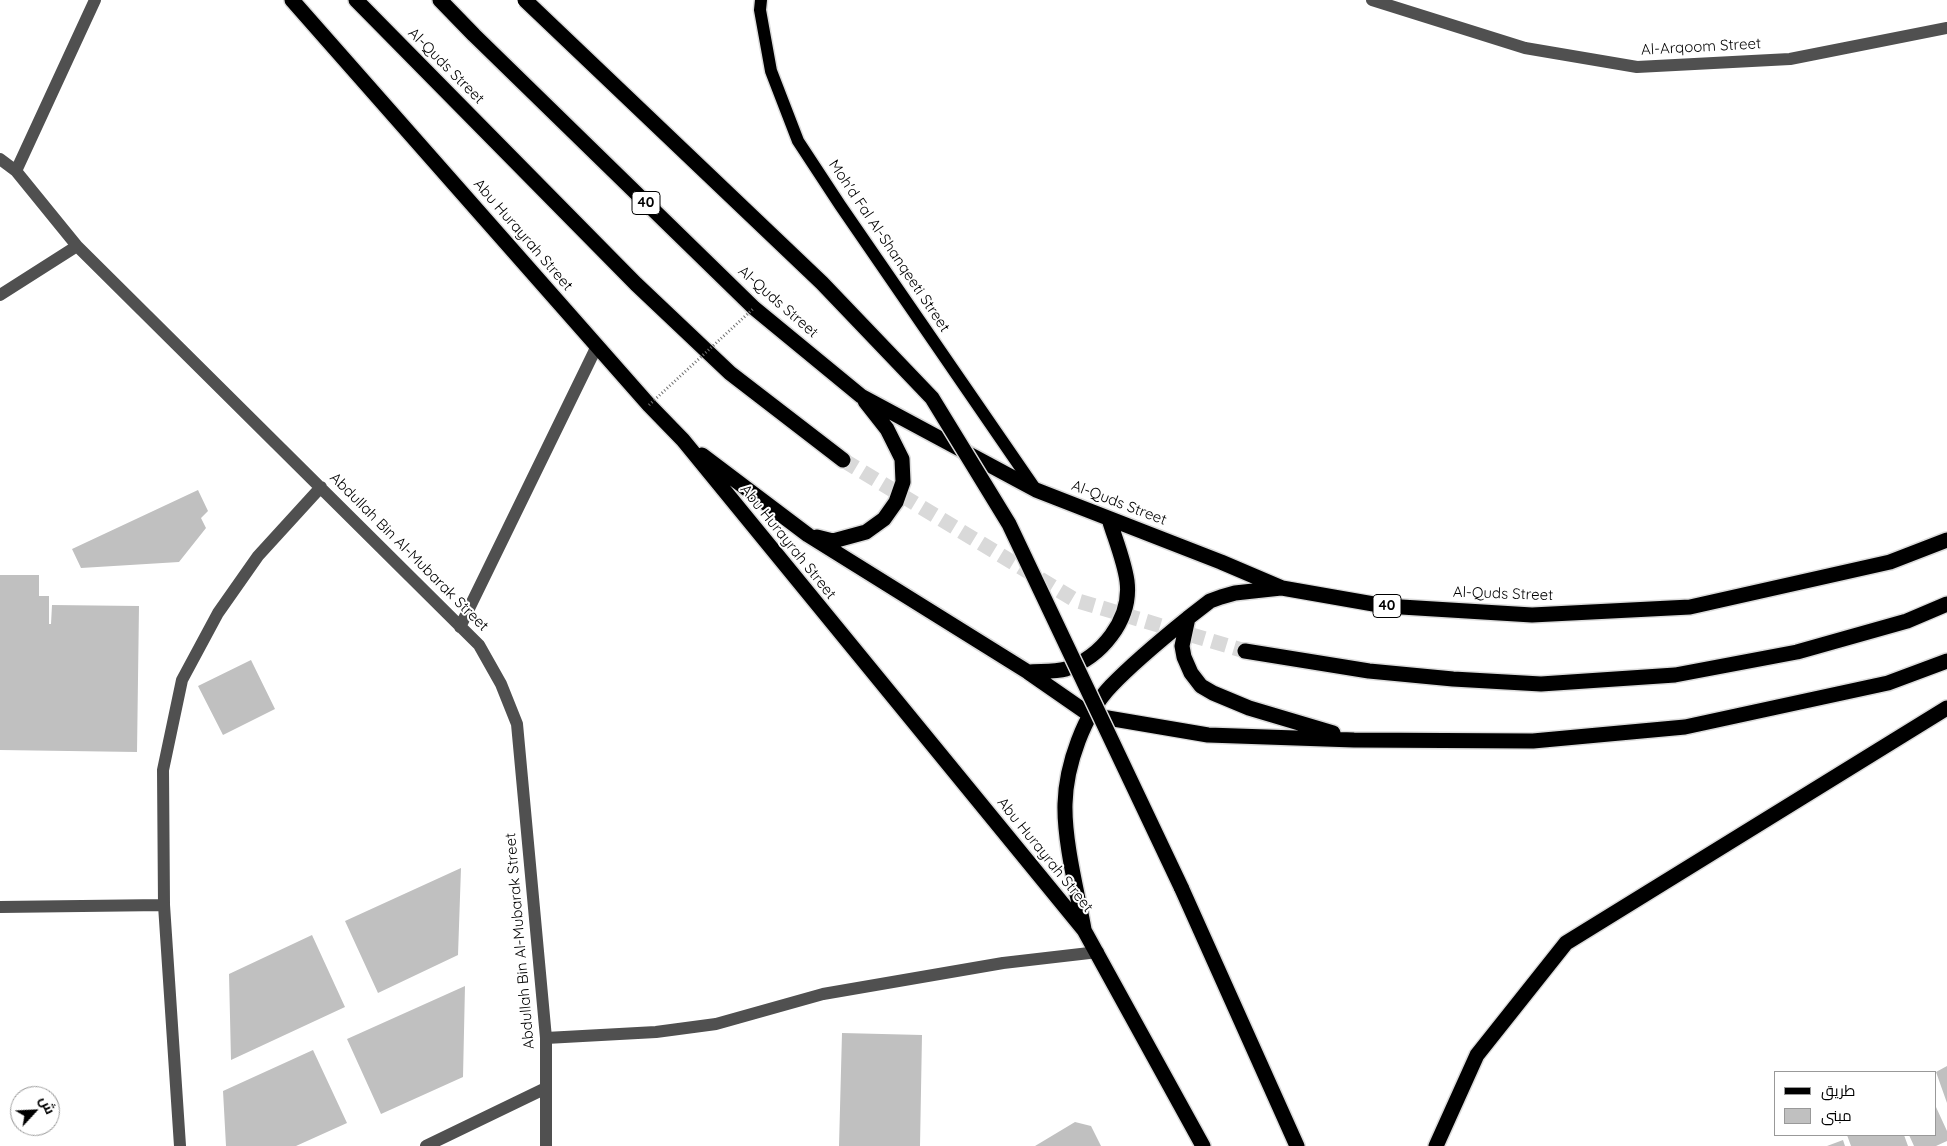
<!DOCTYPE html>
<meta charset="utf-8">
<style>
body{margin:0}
#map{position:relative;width:1947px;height:1146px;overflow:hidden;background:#fff;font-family:Quicksand,Cairo,sans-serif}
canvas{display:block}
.legend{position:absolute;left:1774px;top:1071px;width:162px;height:65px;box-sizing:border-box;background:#fff;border:1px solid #999;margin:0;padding:6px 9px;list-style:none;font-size:15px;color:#000}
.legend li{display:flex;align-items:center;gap:10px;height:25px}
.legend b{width:25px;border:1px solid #999}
.north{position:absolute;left:10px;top:1086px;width:50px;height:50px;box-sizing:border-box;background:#fff;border:1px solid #999;border-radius:50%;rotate:65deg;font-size:14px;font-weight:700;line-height:20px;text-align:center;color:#000}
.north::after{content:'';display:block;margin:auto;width:18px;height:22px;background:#000;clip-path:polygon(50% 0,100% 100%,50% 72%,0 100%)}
</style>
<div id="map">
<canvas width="1947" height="1146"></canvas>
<ul class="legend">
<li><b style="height:6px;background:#000"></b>طريق</li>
<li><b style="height:14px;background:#c0c0c0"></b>مبنى</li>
</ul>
<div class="north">ش</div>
</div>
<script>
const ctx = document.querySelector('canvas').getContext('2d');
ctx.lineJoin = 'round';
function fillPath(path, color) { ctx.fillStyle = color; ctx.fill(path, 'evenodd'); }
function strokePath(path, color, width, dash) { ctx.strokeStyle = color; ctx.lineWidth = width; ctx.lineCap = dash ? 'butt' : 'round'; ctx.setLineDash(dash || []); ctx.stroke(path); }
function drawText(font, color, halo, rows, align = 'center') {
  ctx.font = font + ' Quicksand,sans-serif'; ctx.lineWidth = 4; ctx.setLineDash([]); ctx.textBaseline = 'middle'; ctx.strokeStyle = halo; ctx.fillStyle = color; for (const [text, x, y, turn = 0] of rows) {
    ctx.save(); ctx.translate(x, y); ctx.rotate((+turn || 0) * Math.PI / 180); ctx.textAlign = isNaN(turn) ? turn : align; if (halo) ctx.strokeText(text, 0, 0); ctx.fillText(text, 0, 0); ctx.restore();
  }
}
fillPath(new Path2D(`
 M198,490l10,21 -7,7 5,10 -27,34 -98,6 -9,-19z
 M0,575h39v21h10v28h2l1,-19 87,1 -2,146 -137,-2z
 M251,660l24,49 -52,26 -25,-49z
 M461,868l-3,87 -80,38 -33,-72z
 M312,935l33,72 -114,53 -2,-86z
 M465,986l-2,91 -82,37 -34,-75z
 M842,1033l80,2 -2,111h-81z
 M313,1050l34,73 -51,23h-70l-3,-55z
 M1947,1066v37l-11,-31z
 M1936,1107l11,24v10l-11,5h-22l-5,-11h27z
 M1075,1122l16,4 10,20h-66z
 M1847,1135h57l4,11h-57z
 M1843,1140l2,6h-18z`), '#c0c0c0');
strokePath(new Path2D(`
 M843,460l232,140 170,51`), '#d9d9d9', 15, [15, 8]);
const major = new Path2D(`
 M761,0l-1,10 11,61 27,70 42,64 196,285`);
const highway = new Path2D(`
 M292,0l357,405 34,35 401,490 119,216
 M356,0l280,284 94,89 113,87
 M440,0l34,35 280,273 107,88 175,94 185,72 61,26 103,18 147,9 158,-8 200,-45 57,-22
 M702,455l106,80 220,137 62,43 118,20 146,5 179,1 152,-14 203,-44 59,-22
 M817,537l16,4 33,-9 18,-13 12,-17 7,-20 -1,-23 -15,-30 -22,-28
 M1281,588l-46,5 -14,4 -11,4 -22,17 -6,28 2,11 7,16 10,13 12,7 36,15 84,25
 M1245,651l124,20 84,8 88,5 134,-9 122,-23 110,-31 40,-17
 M1028,672c12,-1 27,0 38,-3 35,-12 66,-49 61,-88 -3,-21 -12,-42 -18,-62
 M1181,887l116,259
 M1084,929c-7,-38 -20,-88 -19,-125 1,-39 19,-90 46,-118 24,-25 51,-47 77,-68
 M1436,1146l41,-91 89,-112 381,-235`);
strokePath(major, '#dbdbdb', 15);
strokePath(highway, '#dbdbdb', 18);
strokePath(new Path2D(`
 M1372,0l153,48 112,19 153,-8 157,-31
 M0,159l16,12 61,75 402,399 22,39 16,40 29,314v108
 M16,171l79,-171
 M0,295l77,-49
 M460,627l137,-281
 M0,907l164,-2
 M546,1038l110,-6 60,-8 107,-30 180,-31 95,-11
 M180,1146l-16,-241 -1,-135 19,-90 36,-67 40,-57 63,-69
 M426,1146l120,-58`), '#505050', 12);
strokePath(major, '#000', 12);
strokePath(highway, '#000', 15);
const highwayBridge = new Path2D(`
 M525,0l297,283 110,115 77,126 172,363`);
strokePath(highwayBridge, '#dbdbdb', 18, []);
strokePath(new Path2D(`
 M649,405l105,-97`), '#727272', 3, [1, 2.5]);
strokePath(highwayBridge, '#000', 15);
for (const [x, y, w] of [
 [646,203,28],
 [1387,606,28]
]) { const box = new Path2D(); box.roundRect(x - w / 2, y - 11.5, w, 23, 4); ctx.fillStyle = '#fff'; ctx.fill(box); strokePath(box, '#000', 1); }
drawText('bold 14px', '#000', null, [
 ["40",646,203],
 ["40",1387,606]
]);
drawText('15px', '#000', '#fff', [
 ["Al-Arqoom Street",1701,47,-3],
 ["Al-Quds Street",446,66,45],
 ["Abu Hurayrah Street",523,235,49],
 ["Moh'd Fal Al-Shanqeeti Street",889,246,56],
 ["Al-Quds Street",778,302,41],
 ["Al-Quds Street",1119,503,21],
 ["Abu Hurayrah Street",788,542,51],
 ["Abdullah Bin Al-Mubarak Street",409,552,45],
 ["Al-Quds Street",1503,594,2],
 ["Abu Hurayrah Street",1045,855,51],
 ["Abdullah Bin Al-Mubarak Street",520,941,-95]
]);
</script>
